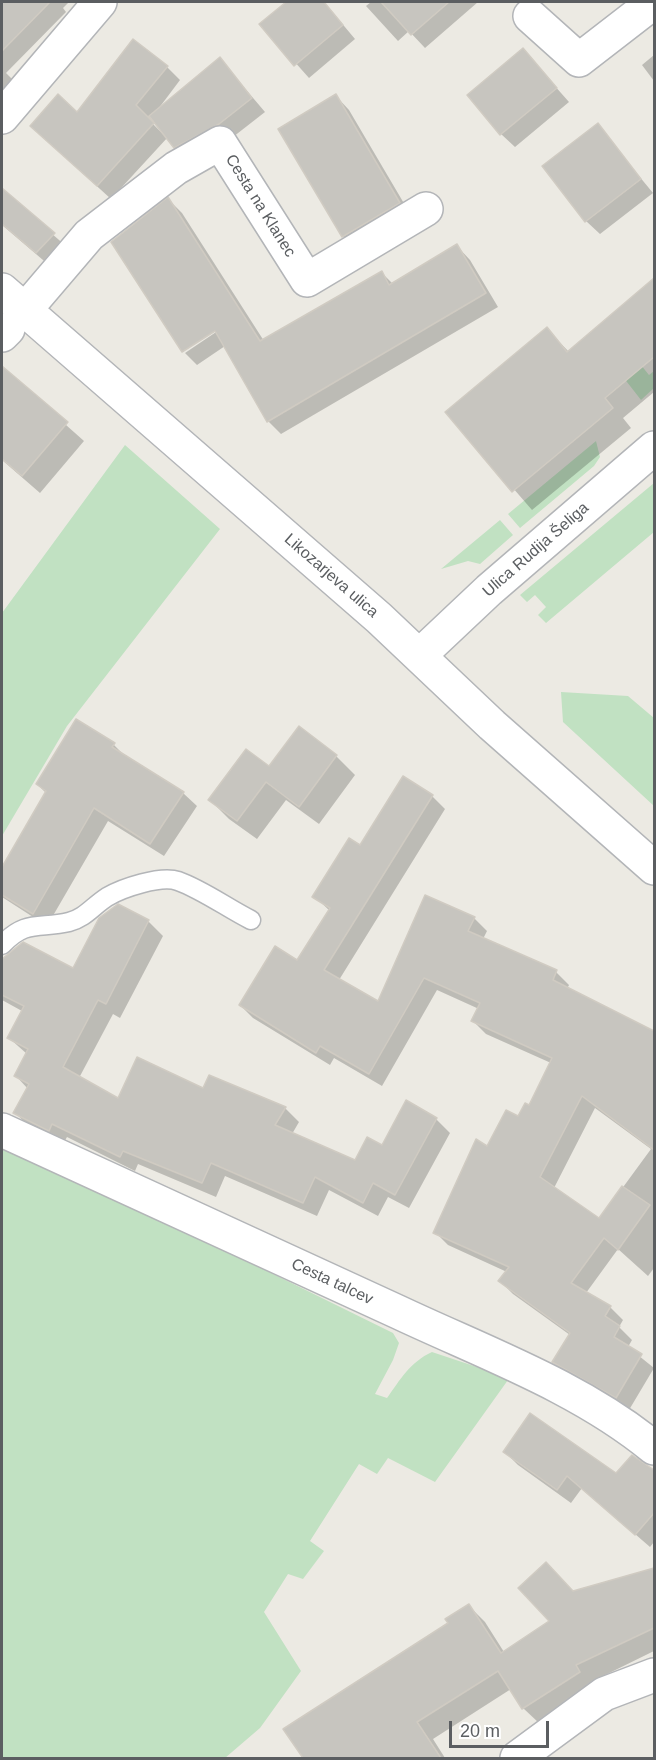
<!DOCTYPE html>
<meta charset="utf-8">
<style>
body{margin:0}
#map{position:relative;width:656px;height:1760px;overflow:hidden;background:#eceae3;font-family:Arial,sans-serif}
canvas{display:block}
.frame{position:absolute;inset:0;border:3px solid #5b5e61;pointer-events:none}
.scale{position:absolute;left:449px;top:1721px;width:100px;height:27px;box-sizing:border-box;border:3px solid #5b5e61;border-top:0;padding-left:8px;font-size:18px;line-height:21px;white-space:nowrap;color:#5b5e61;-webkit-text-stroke:4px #fff;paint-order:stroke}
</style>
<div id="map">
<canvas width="656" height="1760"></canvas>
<div class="frame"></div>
<div class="scale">20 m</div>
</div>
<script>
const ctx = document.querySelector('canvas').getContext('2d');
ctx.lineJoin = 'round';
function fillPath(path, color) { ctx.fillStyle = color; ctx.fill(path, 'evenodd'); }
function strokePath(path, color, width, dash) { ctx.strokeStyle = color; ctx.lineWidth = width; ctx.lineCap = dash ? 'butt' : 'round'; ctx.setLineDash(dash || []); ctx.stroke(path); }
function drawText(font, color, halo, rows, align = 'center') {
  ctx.font = font + ' Arial,sans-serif'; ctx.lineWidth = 6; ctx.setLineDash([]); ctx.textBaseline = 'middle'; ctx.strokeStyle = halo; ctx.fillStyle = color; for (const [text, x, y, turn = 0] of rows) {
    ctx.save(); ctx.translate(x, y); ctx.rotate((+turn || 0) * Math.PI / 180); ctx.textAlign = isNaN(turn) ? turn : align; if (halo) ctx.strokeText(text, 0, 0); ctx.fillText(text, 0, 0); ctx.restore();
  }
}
fillPath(new Path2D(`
 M625,345l24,30 5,-4v17l-13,12 -32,-41z
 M596,441l4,16 -6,9 -74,62 -12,-14z
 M125,445l95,84 -153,197 -65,110v-223z
 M654,483v49l-108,91 -8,-8 8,-8 -11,-12 -8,7 -7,-7z
 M500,520l13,15 -33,29 -12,-3 -27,8z
 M561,692l67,4 26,22v88l-91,-84z
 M2,1146l261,123 130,64 6,10 -6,17 -18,34 12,4c13,-18 23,-36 45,-46l57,19 19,9 -73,102 -47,-24 -11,16 -18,-10 -49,77 14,10 -21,28 -15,-5 -24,38 37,59 -41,57 -35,30h-223z`), '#c1e1c2');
fillPath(new Path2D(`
 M2,2h67l-6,6 3,4 -60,61 8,8 -12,12z
 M288,2h36l31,37 -46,39 -48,-54z
 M371,2h107l-53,46 -16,-17 -11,10 -32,-35z
 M523,50l46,52 -54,45 -14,-13z
 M654,55v26l-12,-16z
 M220,59l45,53 -32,25 -44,23 -21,-23 -57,62 -66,-60 122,-72 13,13 -24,32zM151,116l12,15 -2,1 -13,-13z
 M336,96l13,14 63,107 -55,33 -14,-14 -63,-107z
 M597,125l56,68 -53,41 -14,-13z
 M2,190l65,57 -17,19 -48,-41z
 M168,199l14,14 82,128 118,-68 11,11 64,-38 13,14 28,47 -217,127 -13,-13 -43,-75 -28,19 -12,-12 37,-25 -2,-2 -36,23v3l-71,-110z
 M654,280v112l-31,26 8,10 -99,82 -85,-98 100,-83 22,23z
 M2,368l82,73 -44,52 -38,-33z
 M77,721l37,24 13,13 56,35 14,13 -33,50 -56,-35 -61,105 -45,-29v-27l44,-77 -9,-9z
 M299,728l37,28 19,19 -36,49 -33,-24 -29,39 -28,-20 -19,-19 59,-31z
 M403,778l29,18 13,13 -106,171 40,23 95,-85 13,13 -4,8 73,33 13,13 -2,4 87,77v202l-6,8 -30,-27 -32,44 24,14 13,13 -4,7 13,13 -4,7 26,21 -25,42 -62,-35 -13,-13 16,-27 -57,-41 -13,-13 7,-9 -59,-27 -13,-13 53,-84 41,-41 22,-44 -65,-29 -13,-13 6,-12 -42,-19 -55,96 -48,-28 -4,7 -77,-47 -13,-13 57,-43 33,-51 -16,-15 47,-49zM595,1108l56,41 -52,71 -45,-32z
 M118,906l30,15 15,15 -43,82 -7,-4 -34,64 40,22 85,-10 81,18 14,14 -7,12 63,28 81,-43 14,14 -41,75 -21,-11 -10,19 -49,-26 -12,26 -92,-40 -9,21 -78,-33 -3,7 -68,-34 -4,7 -33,-17 -15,-14 13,-24 -12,-13 11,-22 -18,-16 13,-27 -20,-11v-37l2,-6 19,-13 50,26z
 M505,1452l111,23 16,-18 22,17v68l-4,5 -68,-59 -11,15 -53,-38z
 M654,1569v82l-63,31 4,6 -55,36 -17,-16 -12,-19 -78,50 12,19h-141l-19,-29 165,-106 19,-17 16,16 19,30 47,-31 23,-29z`), '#0003');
const building = new Path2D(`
 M2,2h48l-48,49z
 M286,2h38l19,23 -49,41 -35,-42z
 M381,2h68l-38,33z
 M133,39l35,27 -32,39 18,18 -57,63 -67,-60 28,-32 19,18z
 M523,48l34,40 -57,47 -33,-40z
 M220,57l32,41 -33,26 -45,24 -25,-32z
 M336,94l64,109 -58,34 -64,-108z
 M598,123l43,56 -56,43 -43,-56z
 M2,188l53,45 -19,20 -34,-29z
 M168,197l92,144 122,-70 7,14 68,-41 29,49 -219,129 -52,-91 -33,21 -71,-110z
 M654,278v79l-49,41 8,10 -101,84 -67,-80 102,-85 20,25z
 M2,366l66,56 -46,54 -20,-17z
 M76,719l39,24 -3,4 72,45 -34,52 -56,-36 -61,106 -31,-19v-28l44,-76 -10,-7z
 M299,726l38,29 -38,52 -33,-25 -29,39 -29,-21 38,-51 23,17z
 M403,776l30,19 -109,175 54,31 47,-106 50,22 -7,14 89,39 -4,10 101,51v119l-72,-54 -42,81 59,41 23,-32 28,19 -32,45 -14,-12 -33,45 40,23 -6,10 15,10 -6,11 28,17 -26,44 -64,-36 18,-29 -72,-52 11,-14 -76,-34 43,-94 11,7 19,-36 12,6 7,-13 4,2 23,-47 -81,-37 9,-18 -56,-25 -55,96 -49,-28 -4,7 -77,-48 36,-59 22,14 33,-52 -18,-11 37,-59 11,7z
 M118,904l31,16 -43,84 -8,-4 -35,67 55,31 19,-41 66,31 6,-13 77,32 -11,18 80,35 12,-23 15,8 24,-45 31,18 -42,77 -22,-12 -10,20 -48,-26 -12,26 -92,-40 -9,20 -79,-32 -3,6 -68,-33 -3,7 -36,-18 16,-29 -15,-8 14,-27 -21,-11 17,-32 -22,-11v-36l21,-17 50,26 26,-50z
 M530,1413l86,60 16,-18 22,15v43l-19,22 -68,-59 -10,14 -54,-38z
 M546,1562l27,29 81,-23v60l-78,37 4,7 -58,37 -24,-38 -81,51 24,36h-138l-20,-29 165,-106 -3,-4 24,-15 32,49 48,-32 -31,-33z`);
fillPath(building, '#c7c5bf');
strokePath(building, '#d0cbc2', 1.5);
const lane = new Path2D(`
 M2,945c24,-26 38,-16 67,-23 16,-4 24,-16 38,-25 15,-9 54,-22 71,-16 25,9 49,27 73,39`);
const street = new Path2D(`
 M530,16l49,44 75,-58
 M2,117l98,-115
 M2,290l377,328 113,107 162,143
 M25,310l64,-75 87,-67 44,-25 87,137 119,-71
 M2,335l6,-6
 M420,655l69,-65 165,-142
 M2,1130c132,61 264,122 396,182 87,41 182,75 256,136
 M517,1758l87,-64 50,-19`);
strokePath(lane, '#b3b5b8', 21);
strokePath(street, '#b3b5b8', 36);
strokePath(lane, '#fff', 18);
strokePath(street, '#fff', 33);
drawText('16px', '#5b5e61', '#fff', [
 ["Cesta na Klanec",260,206,58],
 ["Ulica Rudija Šeliga",536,550,-41],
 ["Likozarjeva ulica",331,576,41],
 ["Cesta talcev",332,1282,25]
]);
</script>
